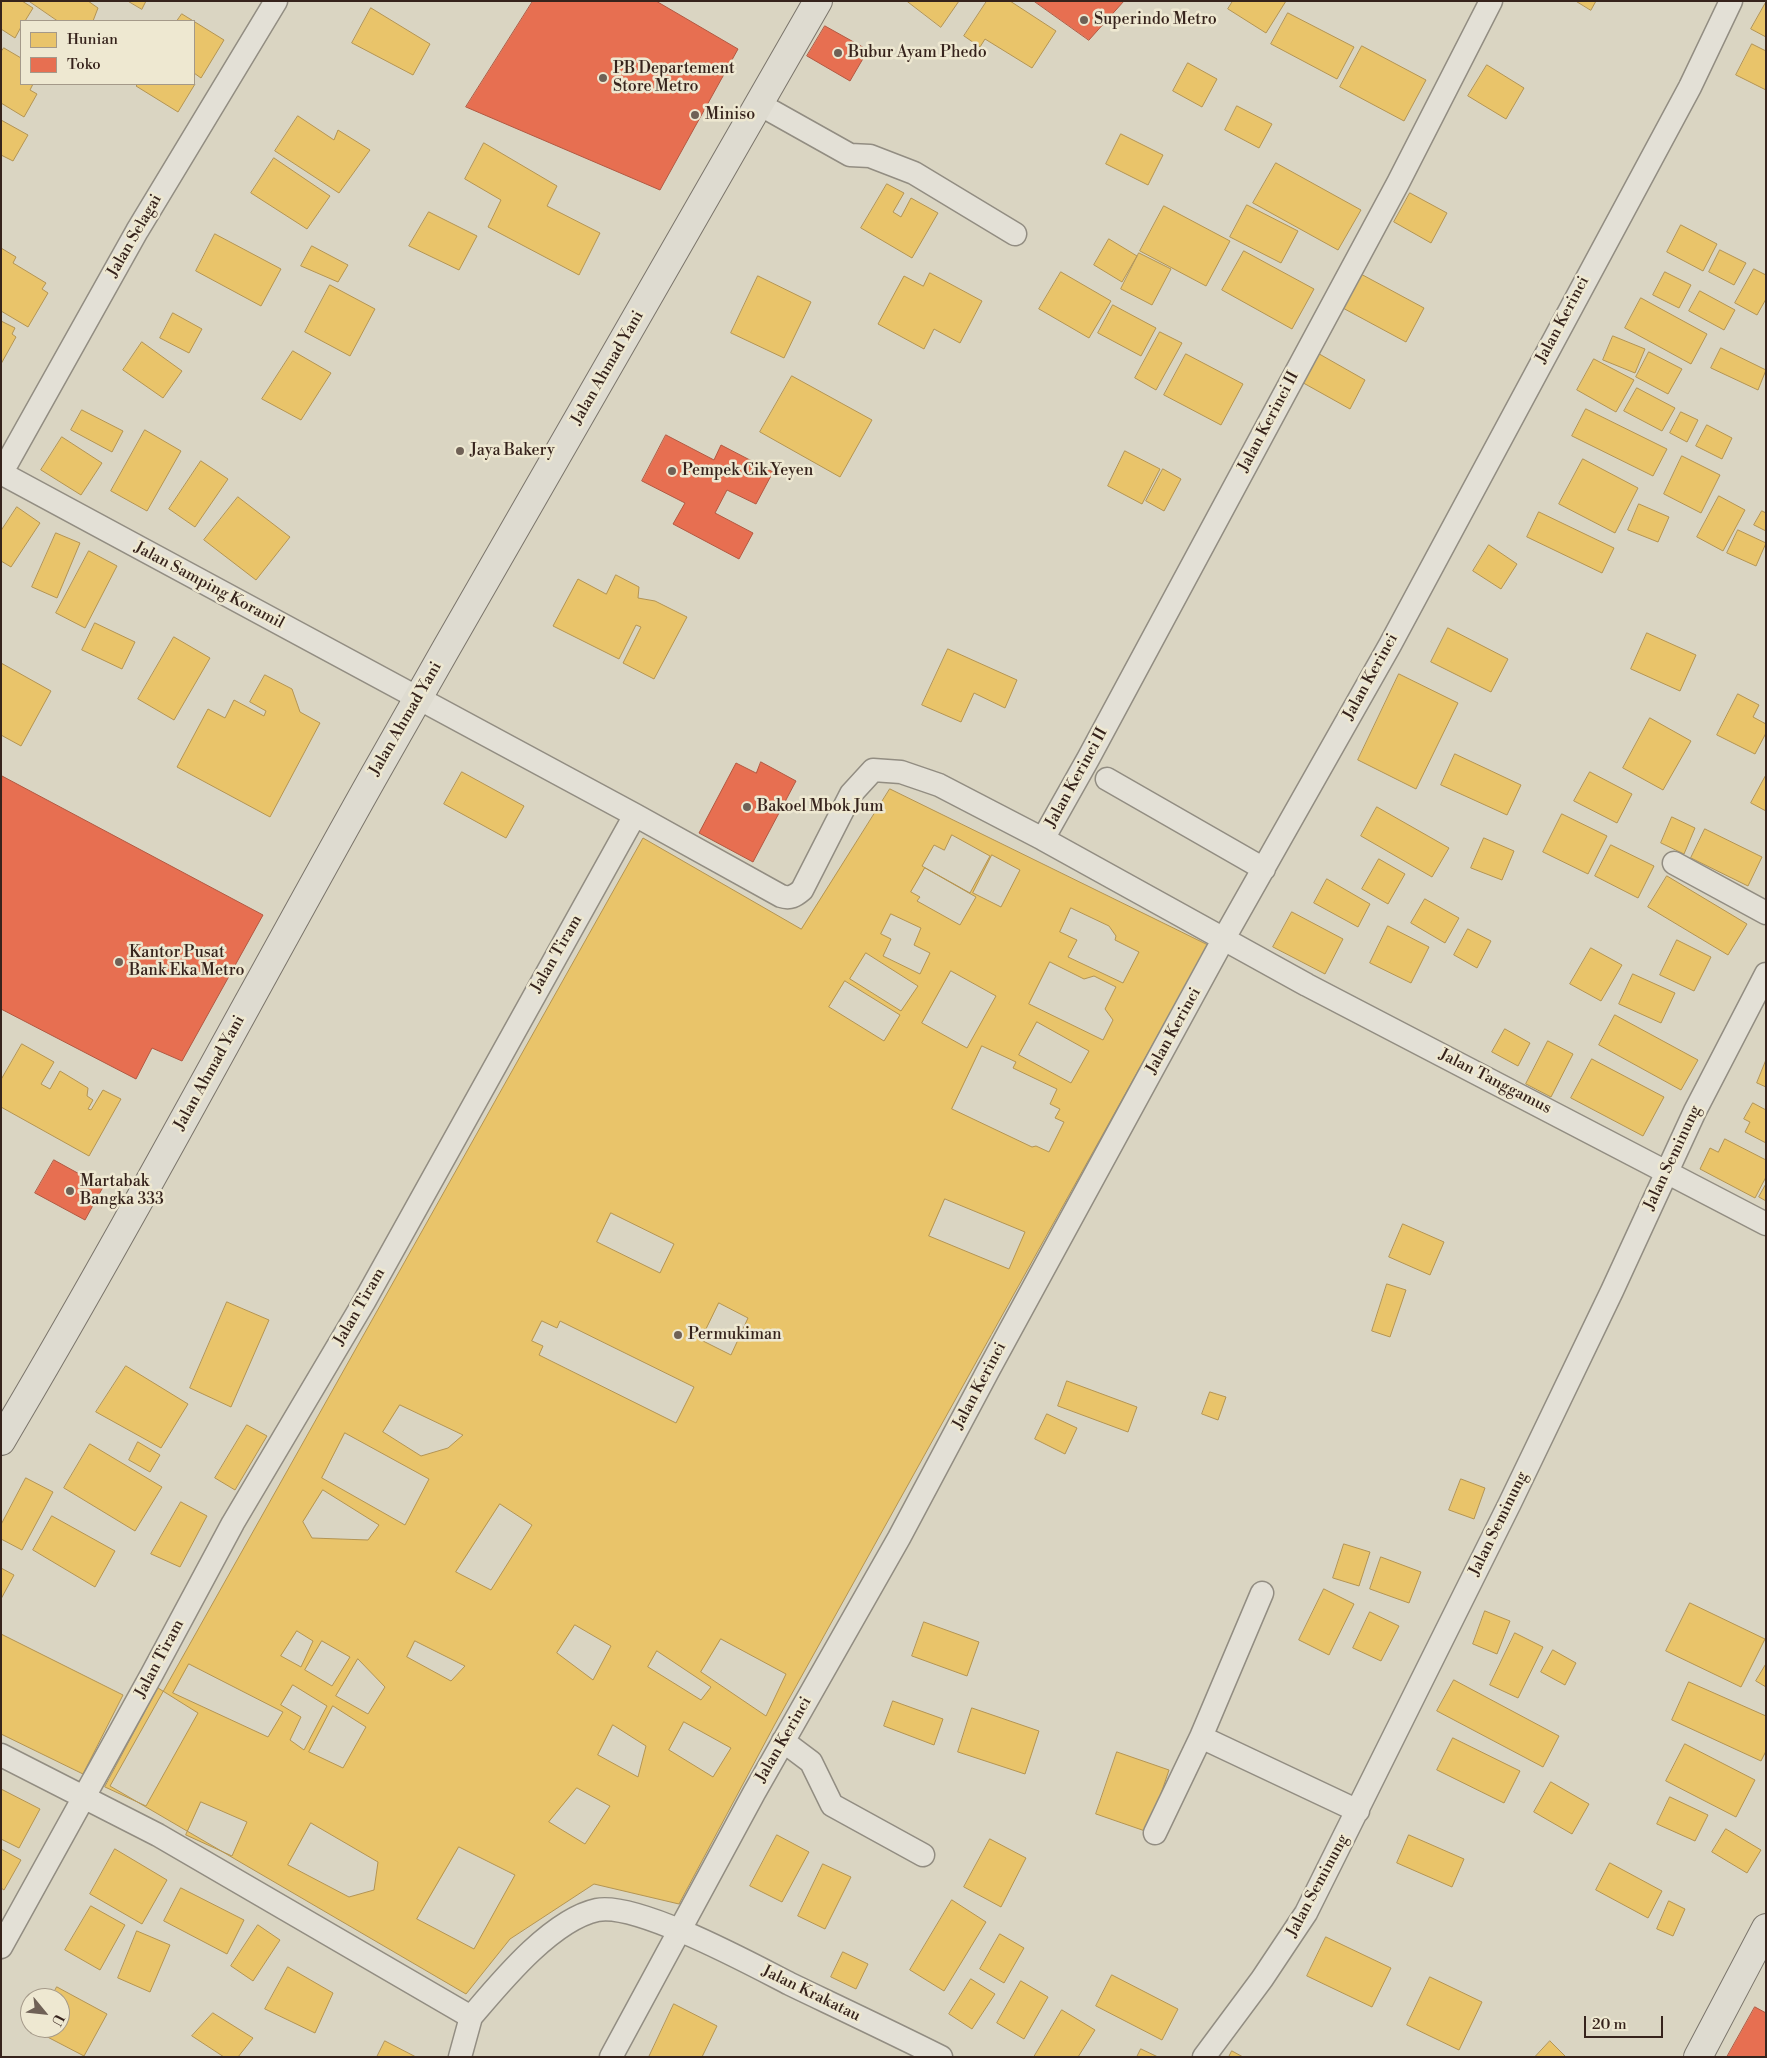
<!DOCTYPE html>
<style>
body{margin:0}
#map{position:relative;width:1767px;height:2058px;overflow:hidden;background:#dad5c2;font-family:"Libre Bodoni",serif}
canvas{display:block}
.frame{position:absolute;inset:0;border:2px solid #36231c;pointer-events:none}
.legend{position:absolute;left:20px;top:20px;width:175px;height:65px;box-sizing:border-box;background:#eee8d1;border:1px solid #a49989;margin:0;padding:6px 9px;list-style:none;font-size:15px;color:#36231c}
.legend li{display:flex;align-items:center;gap:10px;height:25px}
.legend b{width:25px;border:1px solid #a49989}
.north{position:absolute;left:20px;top:1988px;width:50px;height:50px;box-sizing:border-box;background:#eee8d1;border:1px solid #a49989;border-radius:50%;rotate:118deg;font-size:14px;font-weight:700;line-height:20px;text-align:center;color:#36231c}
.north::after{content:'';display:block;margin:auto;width:18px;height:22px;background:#6f6156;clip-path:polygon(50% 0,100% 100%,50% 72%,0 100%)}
.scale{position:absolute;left:1584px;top:2016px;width:79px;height:22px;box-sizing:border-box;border:2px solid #36231c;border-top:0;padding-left:6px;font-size:15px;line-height:18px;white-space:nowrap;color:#36231c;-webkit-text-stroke:4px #eee8d1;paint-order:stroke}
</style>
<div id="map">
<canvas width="1767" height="2058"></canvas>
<div class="frame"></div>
<ul class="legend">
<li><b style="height:14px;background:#e9c46a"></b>Hunian</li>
<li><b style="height:14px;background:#e76f51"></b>Toko</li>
</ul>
<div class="north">U</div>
<div class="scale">20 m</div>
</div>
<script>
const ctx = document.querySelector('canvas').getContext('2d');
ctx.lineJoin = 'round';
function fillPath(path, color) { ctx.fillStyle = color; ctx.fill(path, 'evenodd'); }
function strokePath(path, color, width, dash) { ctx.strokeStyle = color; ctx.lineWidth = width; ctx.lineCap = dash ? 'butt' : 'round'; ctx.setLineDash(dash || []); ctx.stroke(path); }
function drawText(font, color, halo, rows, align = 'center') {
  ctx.font = font + ' "Libre Bodoni",serif'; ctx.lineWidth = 5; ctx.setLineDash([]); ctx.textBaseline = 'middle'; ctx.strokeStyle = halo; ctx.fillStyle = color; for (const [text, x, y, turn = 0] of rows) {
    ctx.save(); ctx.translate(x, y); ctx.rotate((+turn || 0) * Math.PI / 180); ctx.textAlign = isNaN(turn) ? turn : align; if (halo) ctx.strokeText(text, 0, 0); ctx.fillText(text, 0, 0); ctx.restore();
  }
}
const homes = new Path2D(`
 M1,1h21l11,7 -8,13h-4v6l-6,11 -14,-9z
 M29,1h59l10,7 -5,13h-35z
 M128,1h18l-4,8z
 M907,1h52l-18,26z
 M987,1h23l46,30 -24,37 -47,-29 -5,8 -16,-11z
 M1233,1h53l-20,32 -38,-24z
 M1576,1h20l-5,9z
 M1766,2v35l-15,-8z
 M371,8l59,36 -17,31 -61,-32z
 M1288,13l66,34 -17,32 -66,-35z
 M182,14l42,26 -23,38 -7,-5v-52h-17z
 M1752,44l14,7v39l-30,-15z
 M1362,46l64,34 -22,41 -64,-34z
 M4,48l17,10v26h12l-3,6 7,4 -13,23 -23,-14v-51z
 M1188,63l29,16 -15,28 -29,-16z
 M1487,65l37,23 -18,31 -38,-23z
 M194,83l1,1 -17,28 -42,-26 2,-2z
 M1237,106l35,18 -13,24 -34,-18z
 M298,116l36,24 4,-10 32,20 -31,43 -64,-42z
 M1,120l27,15 -15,26 -12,-6z
 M1121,134l42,21 -15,30 -42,-21z
 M484,143l73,43 -10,20 53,27 -21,42 -91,-48 13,-27 -36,-21z
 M274,158l56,38 -23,33 -56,-36z
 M1276,163l85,47 -23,40 -85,-47z
 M887,184l17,9 -11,19 8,5 10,-19 27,15 -26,45 -51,-30z
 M1410,193l37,20 -16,30 -37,-21z
 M1247,205l51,26 -17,32 -51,-26z
 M1164,206l66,35 -24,45 -66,-35z
 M429,212l48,24 -18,34 -50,-24z
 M1681,225l36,19 -14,27 -36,-19z
 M215,234l66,35 -20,37 -65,-35z
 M1109,239l28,17 -15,26 -28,-17z
 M312,246l36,19 -10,17 -37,-16z
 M1,248l15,9 -3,6 33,20 -4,6 6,4 -20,34 -27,-16z
 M1720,250l26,13 -12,22 -25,-13z
 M1244,251l70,38 -22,40 -70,-39z
 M1139,253l32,16 -19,36 -31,-16z
 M1754,269l12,6v24l-9,16 -22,-12z
 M1061,272l50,29 -22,37 -50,-29z
 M1665,272l26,13 -12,23 -26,-13z
 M930,273l52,28 -22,42 -26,-14 -10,20 -46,-25 26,-48 19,10z
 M1359,273l65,35 -18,34 -65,-35z
 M758,276l53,26 -27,56 -53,-25z
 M330,285l45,24 -25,47 -45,-24z
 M1700,291l35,19 -11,20 -35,-19z
 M1641,298l66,36 -16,30 -66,-36z
 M1113,305l43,23 -15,28 -43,-23z
 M173,313l29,16 -13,24 -29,-15z
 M1,321l14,7 -3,6 4,3 -15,27z
 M1160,332l22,11 -26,47 -21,-12z
 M1613,336l32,13 -10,24 -32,-13z
 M142,342l40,29 -19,27 -40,-28z
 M1721,348l45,22 -8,20 -47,-22z
 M293,351l38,22 -30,47 -39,-21z
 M1314,351l51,29 -15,29 -52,-29z
 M1649,352l33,17 -14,25 -32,-17z
 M1186,354l57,30 -22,41 -57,-30z
 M1594,359l40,21 -18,32 -39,-22z
 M792,376l80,44 -32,57 -80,-45z
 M1637,388l38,20 -13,23 -38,-20z
 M1586,409l81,40 -14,27 -81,-40z
 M82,410l41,21 -11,21 -41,-22z
 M1681,412l17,8 -11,22 -17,-9z
 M1707,425l25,13 -10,21 -26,-13z
 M145,430l36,21 -34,60 -36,-20z
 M62,437l40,26 -21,32 -40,-25z
 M1125,451l35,18 -18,35 -34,-18z
 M1682,456l38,19 -19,38 -37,-19z
 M1583,459l55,29 -23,45 -56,-29z
 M201,461l27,18 -33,48 -26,-18z
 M1163,469l18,10 -17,32 -18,-10z
 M1719,496l26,14 -22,41 -26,-14z
 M238,497l52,40 -34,43 -52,-40z
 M1639,504l30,13 -11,25 -30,-12z
 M17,507l23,16 -29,44 -10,-6v-30z
 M1762,511l4,2v18l-12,-6z
 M1539,512l75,36 -12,25 -75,-36z
 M1738,530l28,13 -10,23 -29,-13z
 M56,533l24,10 -23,55 -25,-11z
 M1489,545l28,19 -16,25 -28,-18z
 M89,551l28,15 -32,62 -29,-15z
 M616,575l23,12 -1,11 17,3 32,16 -33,62 -31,-16 18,-36 -5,-2 -17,34 -66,-33 25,-47 28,15z
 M95,623l40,19 -13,27 -40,-19z
 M1448,628l60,31 -17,33 -60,-30z
 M1647,633l49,22 -16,36 -49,-22z
 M174,637l36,21 -36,62 -36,-21z
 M948,649l69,31 -12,28 -31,-15 -13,29 -39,-17z
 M1,663l50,28 -30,55 -20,-11z
 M1399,674l59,29 -42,86 -58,-29z
 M265,675l27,14 8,23 20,11 -50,94 -93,-50 31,-58 17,9 9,-18 30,16 2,-5 -16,-9z
 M1738,694l21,11 -6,12 13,7v9l-11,21 -38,-19z
 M1650,718l41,23 -28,49 -40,-22z
 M1455,754l66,31 -14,30 -66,-30z
 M462,772l62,34 -18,32 -62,-34z
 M1590,772l42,22 -15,29 -43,-22z
 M1766,775v36l-15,-8z
 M890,789l318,156 -433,779 -96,180 -85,-20 -84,55 -44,55 -356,-208 533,-948 158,91z
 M1377,807l72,41 -17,29 -71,-41z
 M1562,814l45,22 -19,38 -45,-22z
 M1672,817l23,11 -11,26 -23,-11z
 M1705,829l57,28 -14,29 -57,-28z
 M952,835l38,21 -20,37 -48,-27 12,-21 10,5z
 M1484,838l30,13 -12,29 -31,-12z
 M1611,845l43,21 -16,32 -43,-22z
 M992,855l28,15 -19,37 -28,-14z
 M1379,859l26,15 -17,30 -26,-15z
 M925,868l51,29 -16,28 -43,-24 3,-4 -9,-5z
 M1667,876l80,48 -19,31 -80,-48z
 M1327,879l43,25 -12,23 -44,-24z
 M1425,899l34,19 -14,25 -34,-20z
 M1071,908l38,18 7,10 -1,4 24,12 -16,31 -55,-26 9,-17 -17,-8z
 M1292,912l51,27 -18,35 -52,-27z
 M891,914l30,14 -7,17 16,8 -10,21 -37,-18 8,-17 -10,-5z
 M1388,926l41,21 -18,36 -41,-20z
 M1468,929l23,12 -14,27 -23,-13z
 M1677,940l34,17 -17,34 -34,-16z
 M1591,948l31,17 -21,36 -31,-17z
 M866,953l52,33 -17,25 -51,-32z
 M1050,962l34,17 10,-3 22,11 -11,22 8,11 -10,20 -74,-36z
 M951,971l45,25 -29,52 -45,-25z
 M1633,974l42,19 -14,30 -42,-19z
 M845,981l55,34 -16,26 -55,-34z
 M1615,1015l83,45 -17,30 -82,-45z
 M1037,1022l52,29 -18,32 -52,-28z
 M1505,1029l25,14 -12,23 -26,-14z
 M1548,1041l25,13 -22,43 -25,-13z
 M22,1044l32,18 -13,22 9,5 10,-18 28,17 -1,8 6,4 -5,9 3,1 12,-20 18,9 -32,57 -88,-49v-27z
 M982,1046l34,16 -3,6 44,21 -7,15 10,5 -5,9 9,4 -15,30 -13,-6 -4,1 -80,-38z
 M1592,1059l72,38 -21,39 -72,-38z
 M1766,1060v27l-9,-4z
 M1753,1103l13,7v33l-21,-11 5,-10 -6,-3z
 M1725,1139l41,21v17l-11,21 -55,-29 10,-21 8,4z
 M1766,1184v17l-7,-4z
 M945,1199l80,33 -16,37 -80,-33z
 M611,1213l63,31 -14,29 -63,-31z
 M1403,1224l41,18 -14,33 -41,-18z
 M1387,1284l19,6 -16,47 -18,-6z
 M227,1302l42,18 -38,87 -41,-19z
 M719,1303l29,15 -17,37 -30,-15z
 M542,1321l15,7 3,-7 134,66 -18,36 -137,-68 4,-9 -11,-5z
 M126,1366l62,38 -27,44 -65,-36z
 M1067,1381l70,26 -9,25 -70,-26z
 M1210,1392l16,5 -8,23 -16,-6z
 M400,1405l63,30 -15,13 -27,8 -38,-24z
 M1047,1414l30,14 -12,26 -30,-15z
 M247,1425l20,11 -32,54 -20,-12z
 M345,1433l84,46 -24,46 -83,-47z
 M138,1442l22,13 -10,17 -21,-12z
 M90,1444l72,43 -27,44 -71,-43z
 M26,1478l27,14 -31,58 -21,-11v-14z
 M1461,1479l24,9 -11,31 -25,-9z
 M323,1490l56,35 -11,15 -56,-2 -9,-16z
 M181,1502l26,14 -27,51 -29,-13z
 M500,1504l32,21 -41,65 -35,-18z
 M52,1516l63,35 -20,36 -62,-37z
 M1344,1544l26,8 -11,34 -26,-8z
 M1381,1557l40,15 -12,31 -39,-14z
 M1,1568l13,7 -13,24z
 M1324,1589l30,15 -25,51 -30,-15z
 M1690,1603l75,36 -24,48 -75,-36z
 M1485,1611l25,10 -13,33 -24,-10z
 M1370,1612l29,14 -18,35 -28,-13z
 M924,1622l55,20 -12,34 -55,-20z
 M575,1625l36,21 -18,34 -36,-27z
 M297,1631l16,10 -12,26 -20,-11z
 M1515,1633l28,14 -25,51 -28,-13z
 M1,1634l122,61 -40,79 -82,-40z
 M721,1639l65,35 -20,42 -65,-44z
 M322,1641l28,16 -18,29 -27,-16z
 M415,1641l50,25 -14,15 -44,-24z
 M1553,1650l23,13 -11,22 -24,-13z
 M657,1651l54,36 -10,13 -53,-33z
 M358,1659l27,28 -17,27 -32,-18z
 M189,1664l94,48 -15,25 -95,-44z
 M1766,1664v23l-10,-6z
 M1454,1680l105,56 -16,31 -106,-56z
 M1689,1682l77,34v35l-5,10 -89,-41z
 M293,1685l34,21 -23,44 -14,-10 11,-23 -20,-12z
 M158,1688l40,25 -52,93 -41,-19z
 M893,1701l50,18 -9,26 -50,-19z
 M333,1706l33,21 -23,41 -34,-16z
 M972,1708l67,23 -14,43 -67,-22z
 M684,1722l47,26 -18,29 -44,-27z
 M613,1725l33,21 -8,31 -40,-22z
 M1453,1738l67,33 -16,32 -67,-33z
 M1685,1744l70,36 -19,37 -70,-36z
 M1117,1752l52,18 -21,62 -52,-18z
 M1551,1782l38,22 -17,30 -38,-22z
 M577,1788l33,18 -25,38 -36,-22z
 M1,1789l39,20 -21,39 -18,-9z
 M1670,1797l38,18 -13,26 -38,-17z
 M201,1802l46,20 -15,34 -46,-21z
 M311,1823l67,39 -4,28 -25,7 -61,-32z
 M1726,1829l35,21 -14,23 -35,-21z
 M777,1835l32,17 -27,50 -32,-16z
 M1409,1835l55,24 -12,28 -55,-24z
 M990,1839l36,19 -25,49 -37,-20z
 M459,1847l56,28 -41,74 -57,-30z
 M1,1849l20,11 -17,30 -3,-2z
 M115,1849l52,31 -25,44 -52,-30z
 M1610,1863l52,28 -14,27 -52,-28z
 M823,1864l28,13 -26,52 -27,-13z
 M181,1888l63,32 -17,34 -63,-33z
 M952,1900l34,22 -42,69 -34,-21z
 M1669,1901l16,8 -12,27 -16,-7z
 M91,1906l34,19 -25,45 -35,-20z
 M258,1925l22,15 -27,41 -22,-15z
 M137,1931l33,14 -20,47 -32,-14z
 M1000,1934l24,14 -20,35 -24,-14z
 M1326,1937l65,31 -19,39 -65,-31z
 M843,1952l25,12 -12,25 -25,-12z
 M288,1967l45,26 -18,40 -50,-24z
 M1112,1975l66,34 -16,31 -66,-34z
 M1430,1977l52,25 -23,48 -52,-25z
 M971,1979l24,15 -23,35 -23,-15z
 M1021,1981l27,16 -24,42 -27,-16z
 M57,1987l50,27 -23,42 -50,-26 26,-2v-30h-9z
 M674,2004l43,22 -15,31h-53z
 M1062,2010l33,20 -17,27h-44z
 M213,2013l40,25 -15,19h-14l-32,-21z
 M385,2041l31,16h-39z
 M1550,2041l16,16h-31z
 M1141,2049l17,8h-21z
 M1232,2051l11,6h-14z`);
fillPath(homes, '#e9c46a');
strokePath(homes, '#b39453', 1);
const shops = new Path2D(`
 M533,1h123l82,48 -78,141 -194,-83z
 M1034,1h90l-35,39z
 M825,26l43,24 -18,31 -43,-25z
 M666,435l48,25 7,-15 52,27 -17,32 -29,-14 -12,23 38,20 -14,26 -66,-35 12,-21 -43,-22z
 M761,762l35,19 -43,81 -54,-29 37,-70 20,10z
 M2,776l261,139 -81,146 -30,-13 -16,31 -135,-70z
 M54,1160l49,27 -18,33 -50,-27z
 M1755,2007l11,6v44h-39z`);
fillPath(shops, '#e76f51');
strokePath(shops, '#b25841', 1);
const minor = new Path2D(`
 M759,104l91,51 20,1 44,17 101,61
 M1,473l634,342 146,81c9,3 14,0 21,-6l49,-96 22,-24 28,2 38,13 104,54 264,146 459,239
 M1,474l136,-243 139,-230
 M1107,779l157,90
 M1043,839l45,-80 310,-576 93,-182
 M1674,863l92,50
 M1201,1737l157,74
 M783,1741l28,21 21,43 91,50
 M1,1755l157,80 313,182 -11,40
 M1155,1833l46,-96 61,-144
 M1,1947l151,-273 81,-151 131,-221 271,-487
 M471,2017c29,-34 80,-97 126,-107 40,-8 154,54 193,74 50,24 101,48 151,73
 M611,2057l143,-264 145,-255 90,-169 234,-429 167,-295 300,-558 41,-86
 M1204,2057l58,-78 44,-66 204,-410 102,-212 83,-180 71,-137`);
const primary = new Path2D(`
 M1,1441c129,-217 247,-441 370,-660 147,-261 299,-519 447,-780`);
const trunk = new Path2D(`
 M1698,2057l68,-129`);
strokePath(minor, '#928d82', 25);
strokePath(primary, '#7b756b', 30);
strokePath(trunk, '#7b756b', 30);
strokePath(minor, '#e3e0d6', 22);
strokePath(primary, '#dedbd0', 28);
strokePath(trunk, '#dedbd0', 28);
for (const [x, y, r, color] of [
 [1084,20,5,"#6f6156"],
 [838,53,5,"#6f6156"],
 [603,78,5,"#6f6156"],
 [695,115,5,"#6f6156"],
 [460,451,5,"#6f6156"],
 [672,471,5,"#6f6156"],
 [747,807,5,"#6f6156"],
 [119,962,5,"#6f6156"],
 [70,1191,5,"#6f6156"],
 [678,1335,5,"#6f6156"]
]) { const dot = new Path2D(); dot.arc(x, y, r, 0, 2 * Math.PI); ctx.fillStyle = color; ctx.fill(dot); strokePath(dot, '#eee8d1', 2); }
drawText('16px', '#36231c', '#eee8d1', [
 ["Superindo Metro",1094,20],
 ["Bubur Ayam Phedo",848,53],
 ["PB Departement",613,69],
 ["Store Metro",613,87],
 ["Miniso",705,115],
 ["Jaya Bakery",470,451],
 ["Pempek Cik Yeyen",682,471],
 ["Bakoel Mbok Jum",757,807],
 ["Kantor Pusat",129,953],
 ["Bank Eka Metro",129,971],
 ["Martabak",80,1182],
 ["Bangka 333",80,1200],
 ["Permukiman",688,1335]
], 'left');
drawText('16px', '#36231c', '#eee8d1', [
 ["Jalan Selagai",135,236,-60],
 ["Jalan Kerinci",1563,320,-62],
 ["Jalan Ahmad Yani",608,368,-60],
 ["Jalan Kerinci II",1269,422,-62],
 ["Jalan Samping Koramil",209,586,28],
 ["Jalan Kerinci",1371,677,-61],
 ["Jalan Ahmad Yani",406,719,-60],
 ["Jalan Kerinci II",1077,778,-61],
 ["Jalan Tiram",557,954,-60],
 ["Jalan Kerinci",1174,1031,-61],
 ["Jalan Ahmad Yani",210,1073,-61],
 ["Jalan Tanggamus",1495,1082,27],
 ["Jalan Seminung",1673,1158,-65],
 ["Jalan Tiram",360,1307,-60],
 ["Jalan Kerinci",980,1386,-62],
 ["Jalan Seminung",1499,1524,-64],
 ["Jalan Tiram",160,1659,-62],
 ["Jalan Kerinci",784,1740,-60],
 ["Jalan Seminung",1318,1886,-62],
 ["Jalan Krakatau",811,1994,26]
]);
</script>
